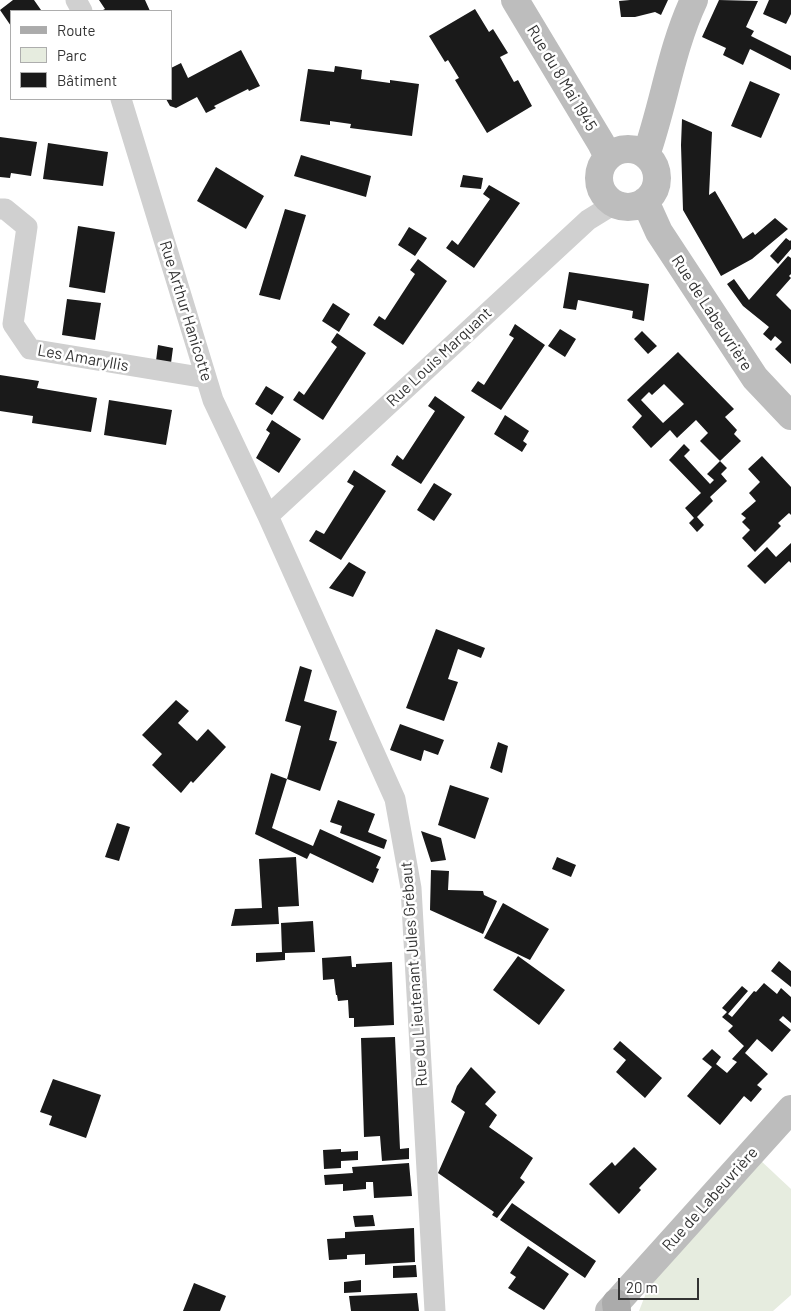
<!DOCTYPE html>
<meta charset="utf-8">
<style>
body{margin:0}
#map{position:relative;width:791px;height:1311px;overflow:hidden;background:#fff;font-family:Barlow,sans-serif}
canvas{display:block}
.legend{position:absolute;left:10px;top:10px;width:162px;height:90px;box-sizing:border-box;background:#fff;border:1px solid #adadad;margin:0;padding:6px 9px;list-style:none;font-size:15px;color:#333}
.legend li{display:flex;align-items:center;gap:10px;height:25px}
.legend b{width:25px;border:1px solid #adadad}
.scale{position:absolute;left:618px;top:1278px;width:81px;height:22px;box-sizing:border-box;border:2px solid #333;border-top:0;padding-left:6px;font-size:15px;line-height:18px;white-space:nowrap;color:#333;-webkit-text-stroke:4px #fff;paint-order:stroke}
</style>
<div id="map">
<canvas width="791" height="1311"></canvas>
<ul class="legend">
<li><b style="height:6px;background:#ababab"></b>Route</li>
<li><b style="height:14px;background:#e6ecdf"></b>Parc</li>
<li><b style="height:14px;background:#1a1a1a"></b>Bâtiment</li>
</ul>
<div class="scale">20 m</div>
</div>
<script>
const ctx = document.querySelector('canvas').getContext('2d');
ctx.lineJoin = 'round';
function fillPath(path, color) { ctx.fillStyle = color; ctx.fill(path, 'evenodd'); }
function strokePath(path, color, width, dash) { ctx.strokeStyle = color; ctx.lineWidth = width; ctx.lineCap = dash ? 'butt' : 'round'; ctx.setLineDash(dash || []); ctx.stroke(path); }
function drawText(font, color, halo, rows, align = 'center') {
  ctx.font = font + ' Barlow,sans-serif'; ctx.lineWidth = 5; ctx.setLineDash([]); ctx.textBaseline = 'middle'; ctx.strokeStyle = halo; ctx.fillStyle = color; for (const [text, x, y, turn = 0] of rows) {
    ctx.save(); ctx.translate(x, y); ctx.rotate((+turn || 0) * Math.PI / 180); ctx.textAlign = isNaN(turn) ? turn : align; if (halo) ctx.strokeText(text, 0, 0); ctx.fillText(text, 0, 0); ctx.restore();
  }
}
fillPath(new Path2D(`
 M759,1159l32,30v106l-18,16h-134l9,-23z`), '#e6ecdf');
fillPath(new Path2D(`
 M13,0h21l7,10 -2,1h-28v15l-11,-16z
 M99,0h46l5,11h-49l4,-2z
 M630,0h38l-7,15 -6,-3 -20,5h-14l-2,-16z
 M719,0l39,1 -12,26 8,4 -3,5 40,20v14l-41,-21 -7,16 -20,-10 3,-7 -24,-11z
 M769,0h22v14l-5,10 -23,-10z
 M475,9l14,23 4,-3 15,24 -8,4 14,25 4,-2 14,26 -45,27 -32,-53 4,-2 -11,-18 -3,2 -16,-26z
 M241,50l19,36 -11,5 -1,-2 -34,17 2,2 -10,5 -9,-16 -21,11 -6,-2 -4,-7h5v-31l10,-5 7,15z
 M335,66l27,4 -1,9 29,4v-3l29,4 -7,52 -62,-8 1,-4 -21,-3v4l-30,-4 8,-52 26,3z
 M750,81l30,13 -19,44 -30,-12z
 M682,119l30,13 -3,63 6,-4 28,48 10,-7 2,3 20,-17 13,11 -36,30 -31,17 -38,-66 -2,-65z
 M0,137l37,5 -6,34 -20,-3 -1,5 -10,-1z
 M48,143l60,9 -5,34 -60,-7z
 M301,155l70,21 -5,21 -72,-21z
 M216,167l48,29 -18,33 -49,-28z
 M463,175l20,3 -2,11 -21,-2z
 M489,185l31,18 -46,65 -28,-20 6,-8 6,5 32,-46 -7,-5z
 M285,209l21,6 -26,85 -21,-5z
 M78,226l37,6 -10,61 -36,-6z
 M409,227l18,11 -12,18 -17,-11z
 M786,238l4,3 1,-1v9l-13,15 -8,-8z
 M788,256l3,2v16l-2,2 2,2 -15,17 15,15v54l-16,-15 7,-7 -7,-6 -4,5 -8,-7 6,-7 -26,-21 -16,-22 7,-5 15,21z
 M418,259l29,22 -44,64 -30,-20 6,-9 6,4 30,-46 -5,-4z
 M569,272l80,12 -5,37 -12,-3 1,-7 -55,-11 -2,10 -13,-2z
 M67,299l34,4 -6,37 -33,-5z
 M333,303l17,11 -11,18 -17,-11z
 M515,324l30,21 -44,65 -30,-19 7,-10 6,4 30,-47 -5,-3z
 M560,329l16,10 -11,18 -17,-11z
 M642,331l15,15 -9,8 -14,-15z
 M337,333l29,20 -43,67 -30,-20 6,-9 5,4 33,-48 -6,-5z
 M158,345l15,3 -2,15 -15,-2z
 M678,352l56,57 -9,8 12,13 -3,4 7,7 -21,20 -20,-20 8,-8 -12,-13 -19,18 -7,-8 -19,18 -19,-21 10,-11 -15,-16zM664,384l20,20 -21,19 -22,-23 8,-8 3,3z
 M0,375l39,6 -2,7 60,10 -6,34 -59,-9 1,-7 -33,-5z
 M266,386l18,11 -12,18 -17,-11z
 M435,396l30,21 -44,67 -30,-19 6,-10 6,5 32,-49 -7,-5z
 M109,400l63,10 -6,35 -62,-10z
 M505,415l24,16 -6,10 4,3 -5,8 -28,-18z
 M272,420l29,19 -22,34 -23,-15 14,-25 -4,-3z
 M684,444l6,6 -6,6 26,28 4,-4 -7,-6 13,-13 7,7 -6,6 6,7 -17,16 3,4 -16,16 7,8 -7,7 -8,-9 5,-5 -9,-10 16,-15 -32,-33z
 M762,456l29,31v28l-2,-2 -11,10 3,3 -26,26 -13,-14 8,-8 -8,-8 4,-4 -5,-4 15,-13 -7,-8 11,-11 -12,-13z
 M354,470l32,21 -45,69 -32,-19 7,-11 8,4 30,-48 -7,-4z
 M434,483l18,11 -18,27 -17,-11z
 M791,543v20l-2,-2 -24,23 -18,-18 20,-19 9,10z
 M349,562l17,10 -13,25 -24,-9z
 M436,629l49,19 -4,10 -23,-9 -10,30 10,3 -14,39 -38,-13z
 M300,666l12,4 -8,31 33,10 -8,29 8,2 -17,49 -33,-12 -15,49 41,18 7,-17 61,28 -5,11 3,1 -6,14 -63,-30 -3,6 -52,-25 16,-61 16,6 14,-53 -16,-5z
 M176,700l13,11 -11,12 19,18 11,-12 18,18 -33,36 -2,-2 -10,12 -29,-28 10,-11 -20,-19z
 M400,724l44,16 -6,15 -14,-5 -3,11 -31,-11z
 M498,742l10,4 -6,27 -12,-5z
 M450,785l39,13 -14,41 -37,-14z
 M338,800l37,14 -7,18 19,8 -3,9 -44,-16 2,-7 -12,-4z
 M117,823l13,4 -11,34 -14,-4z
 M421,831l20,7 5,22 -15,2z
 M296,857l3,49 -21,1 1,17 -48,2 4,-17 27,-1 -3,-49z
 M557,857l19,8 -5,12 -19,-8z
 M431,870l18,1 -1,19 35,1 1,4 13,6 -14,33 -53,-24z
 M503,903l46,26 -19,31 -46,-22z
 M313,921l2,31 -30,1v7l-29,2v-9l26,-1 -1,-29z
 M351,956l1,11h4v-3l36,-2 2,63 -40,2v-9h-5l-1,-18 -10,1 -1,-6h-1l-2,-16 -11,1 -1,-22z
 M518,956l47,34 -26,35 -46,-35z
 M779,961l12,10v16l-20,-16z
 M764,983l13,11 4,-6 10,9v26l-8,-7 -4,4 12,10 -19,22 -15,-13 -12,14 23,21 -11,11 5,4 -11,13 -7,-6 -24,29 -33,-29 25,-29 -10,-8 10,-10 9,8 -5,7 11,9 10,-11 -5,-3 12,-13 -16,-15 5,-5 -11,-9 5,-5 -5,-4 20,-22 6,5 -20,23 4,3 22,-26 2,1z
 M395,1037l5,112 9,-1v11l-27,2 -2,-25 -16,1 -3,-99z
 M620,1041l42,37 -17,20 -29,-26 10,-12 -13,-11z
 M471,1067l25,25 -11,12 12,11 -8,12 44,31 -13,20 5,4 -28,36 -5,-3 2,-3 -56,-39 27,-61 -14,-10 6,-16z
 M53,1079l48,16 -15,43 -37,-13 3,-9 -12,-4z
 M634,1147l23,22 -18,19 2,2 -22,24 -30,-30 23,-22 3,4z
 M341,1149v3l17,-1v9l-17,1v7l-17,1 -1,-19z
 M409,1163l3,33 -38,2 -1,-16h-7v7l-23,2v-7l-18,1 -1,-10 29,-2 -1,-6z
 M512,1203l84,58 -11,17 -85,-58z
 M373,1215l2,11 -20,1 -2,-11z
 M414,1228l1,34 -50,3v-11l-18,1v4l-18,1 -2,-21 18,-1v-6z
 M528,1246l41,28 -25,36 -36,-22 8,-11 -6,-4z
 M416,1265l1,12 -24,1v-12z
 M361,1280v12l-17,1v-11z
 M194,1283l32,13 -6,15h-37z
 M417,1293l2,18h-68l-2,-15z`), '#1a1a1a');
strokePath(new Path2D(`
 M76,0l6,11
 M121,99l92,301 55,116 127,283 16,89 24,423
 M0,209h5l22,18 -14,97 17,25 176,29
 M268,516l320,-296 26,-16`), '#d0d0d0', 21);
strokePath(new Path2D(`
 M515,0l86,143 7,14
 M599 178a29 29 0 1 1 58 0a29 29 0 1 1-58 0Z
 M646,155c18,-51 25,-106 48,-155
 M645,201l14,31 96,146 36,38
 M609,1311l182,-202`), '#bdbdbd', 28);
strokePath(new Path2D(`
 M616,1303l1,8`), '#ababab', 28);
drawText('16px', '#333', '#fff', [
 ["Rue du 8 Mai 1945",562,78,59],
 ["Rue Arthur Hanicotte",186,311,73],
 ["Rue de Labeuvrière",712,313,57],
 ["Rue Louis Marquant",439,357,-43],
 ["Les Amaryllis",83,358,10],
 ["Rue du Lieutenant Jules Grébaut",414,974,-94],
 ["Rue de Labeuvrière",710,1199,-48]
]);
</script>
